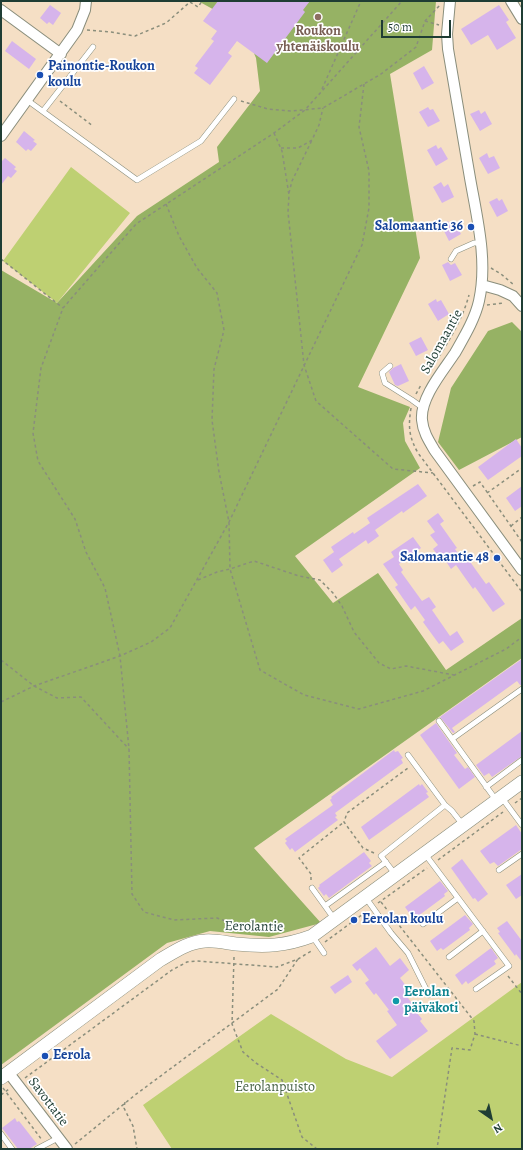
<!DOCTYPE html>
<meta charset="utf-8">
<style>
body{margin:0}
#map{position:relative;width:523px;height:1150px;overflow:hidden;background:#f5dfc5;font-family:Alegreya,serif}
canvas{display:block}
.frame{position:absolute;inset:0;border:2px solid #1f3d34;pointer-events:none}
.north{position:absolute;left:471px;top:1098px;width:40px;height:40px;-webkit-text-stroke:3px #fff;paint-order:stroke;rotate:146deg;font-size:11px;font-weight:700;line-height:16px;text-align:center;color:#1f3d34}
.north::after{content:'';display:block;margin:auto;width:14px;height:18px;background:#1f3d34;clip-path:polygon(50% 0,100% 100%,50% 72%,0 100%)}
.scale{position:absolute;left:381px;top:20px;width:70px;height:18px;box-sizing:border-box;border:2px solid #1f3d34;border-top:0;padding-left:5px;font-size:12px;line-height:14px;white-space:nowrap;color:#1f3d34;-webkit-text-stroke:3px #fff;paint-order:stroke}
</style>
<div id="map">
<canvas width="523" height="1150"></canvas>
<div class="frame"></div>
<div class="north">N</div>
<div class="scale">50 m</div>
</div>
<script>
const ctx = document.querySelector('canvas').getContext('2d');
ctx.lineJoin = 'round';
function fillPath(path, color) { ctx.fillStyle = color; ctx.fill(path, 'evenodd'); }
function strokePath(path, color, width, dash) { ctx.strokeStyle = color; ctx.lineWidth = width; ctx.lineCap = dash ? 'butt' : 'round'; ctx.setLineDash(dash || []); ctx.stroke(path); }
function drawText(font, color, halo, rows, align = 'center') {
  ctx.font = font + ' Alegreya,serif'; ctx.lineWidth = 3.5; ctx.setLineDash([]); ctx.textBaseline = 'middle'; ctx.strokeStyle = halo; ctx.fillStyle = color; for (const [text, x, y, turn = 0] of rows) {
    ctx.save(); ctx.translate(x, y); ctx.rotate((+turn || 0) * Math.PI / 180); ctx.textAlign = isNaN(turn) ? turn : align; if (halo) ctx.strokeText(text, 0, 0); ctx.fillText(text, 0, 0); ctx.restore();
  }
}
fillPath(new Path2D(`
 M71,167l59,46 -73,90 -54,-42z
 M522,982v167h-350l-29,-44 128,-91 75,45 46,18z`), '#bed072');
fillPath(new Path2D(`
 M198,1h238l-4,49 -42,24 30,184 -62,129 52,20 -7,16 2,18 15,27 -125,88 38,47 45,-30 68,97 76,-52v40l-268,190 67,75 -52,14 -59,-6 -43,12 -166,122v-795l56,33 80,-87 82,-54 -2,-15 43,-56 -4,-33 -14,-33z
 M512,322l10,10v105l-63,33 -21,-28 13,-54 37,-57z`), '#96b264');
fillPath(new Path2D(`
 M218,1h92l-7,9 2,2 -38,51 -30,-22 -9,12 4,3 -22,29 -16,-12 4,-5 -3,-2 19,-25 -3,-2 6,-8 -14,-10z
 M50,5l11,8 -8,12 -4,-3 -2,2 -7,-6z
 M499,5l10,15 -3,2 10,16 -19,12 -9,-15 -17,10 -10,-16z
 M12,41l24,18 -7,10 -24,-18z
 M424,66l10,17 -12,7 -9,-17z
 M428,107l2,3 3,-1 7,12 -12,6 -9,-15z
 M479,110l2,4 4,-3 7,13 -12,7 -10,-17z
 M24,131l11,9 -2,1 4,3 -6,7 -3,-2 -2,2 -10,-9z
 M436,145l2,4 3,-2 7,12 -12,7 -9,-16z
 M487,153l2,5 5,-2 6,12 -12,6 -9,-16z
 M5,158l11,9 -2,2 3,2 -6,7 -3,-2 -7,9v-23z
 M441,182l3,5 4,-3 6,13 -12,6 -9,-16z
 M497,198l2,3 3,-2 6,12 -11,6 -8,-15z
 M448,221l2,3 4,-2 7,12 -12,7 -8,-16z
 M448,262l3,3 4,-2 7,12 -12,6 -8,-16z
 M436,299l1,3 4,-2 8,14 -11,7 -10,-17z
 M421,337l7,13 -12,6 -7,-13z
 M401,364l8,17 -11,5 -3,-1 -6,-13 4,-4z
 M516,439l6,9v8l-34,24 -10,-13z
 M418,484l9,12 -24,17 -1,-2 -27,19 4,6 -11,8 -2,-4 -27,19 4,6 -11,8 -9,-13 11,-8 -3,-5 22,-15 1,2 16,-11 -3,-5z
 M522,486v20l-7,5 -9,-13z
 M438,513l6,8 -4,3 17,24 -2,1 9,13 4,-3 18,25 3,-2 16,22 -12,8 -18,-25 -2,2 -17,-24 -5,4 -9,-14 -3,2 -6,-8 5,-4 -8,-10 5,-3 -8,-11z
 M413,537l8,11 -22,16 4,6 -2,2 21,29 7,-4 7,10 -4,3 18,26 7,-5 7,11 -13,9 -8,-10 -4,3 -16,-22 2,-2 -10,-14 -4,4 -16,-23 3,-2 -15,-21 11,-7 -3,-5z
 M522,659v26h-2l-3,-4 -65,47 3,4 -2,1 -13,-16z
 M436,723l21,30 -3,2 11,14 3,-2 7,10 -16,12 -39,-54z
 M522,731v25l-30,21 -3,-4 -5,3 -8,-11z
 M394,750l1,2 3,-1 5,7 -2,1 2,4 -68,50 2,3 -2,1 3,3 -43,32 -3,-4 -2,2 -5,-7 2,-2 -2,-2 48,-34 -3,-5 2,-2 -1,-1z
 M419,784l1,2 2,-2 6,8 -2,1 3,4 -60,43 -8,-13z
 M516,825l6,9v15l-24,17 -4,-4 -4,2 -10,-13z
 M364,852l7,9 -2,2 3,3 -43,32 -3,-4 -2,2 -6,-8 2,-2 -1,-1z
 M462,859l26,35 -10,8 -3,-4 -2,1 -22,-31z
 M522,874v21l-6,4 -10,-14z
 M440,881l8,10 -4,3 1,2 -27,20 -2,-2 -4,3 -7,-10z
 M465,915l8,9 -4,4 1,2 -27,20 -2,-2 -4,3 -7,-10z
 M507,921l15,20v21l-6,-8 -1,2 -17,-23 2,-1 -3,-4z
 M376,947l14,19 10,-8 9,12 -9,8 13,17 -5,3 10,14 -1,1 5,6 -2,2 8,10 -38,28 -14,-18 21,-16 -10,-14 2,-1 -13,-17 -2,2 -9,-12 4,-3 -9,-12 -3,3 -5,-6z
 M491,948l7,10 -4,3 2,3 -28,20 -2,-3 -4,4 -7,-10z
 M348,975l4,7 -17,12 -5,-7z
 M15,1118l2,4 2,-1 18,23 -8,5h-11l-16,-21z`), '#d6b4eb');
const service = new Path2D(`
 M27,100l110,80 64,-39 33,-42
 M43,111l50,-64
 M451,259l5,-8 18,-8h7
 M390,366l-8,7 3,10 27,17 11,8
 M439,721l57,79
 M452,739l70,-50
 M408,755l37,50 7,6 11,14
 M486,787l36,-27
 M502,798l20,27
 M425,854l84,112 -33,23
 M499,870l23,-16
 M395,874l-14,-18 64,-51
 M312,888l13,18
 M366,898l25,35 17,20 21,42
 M335,920l-10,-14 61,-44
 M423,924l35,-26
 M313,937l11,16
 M449,957l34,-26
 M1,1134l11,15
 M37,1149l21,-11`);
const minor = new Path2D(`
 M450,1l-3,33 1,15c7,43 15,86 22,129 7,40 18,83 9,123 -4,18 -15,36 -24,52 -12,18 -35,45 -33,67 1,12 7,21 13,31l87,119
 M511,1l11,18
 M1,10l60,44
 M1,136l76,-106 8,-20 1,-9
 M482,285l18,5 13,6 9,10
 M8,1072l59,77`);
const tertiary = new Path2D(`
 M1,1078l159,-118c14,-8 28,-18 45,-19 10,-1 22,2 31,3 30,3 49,2 76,-8l210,-154`);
strokePath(service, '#8a8e7c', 6);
strokePath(minor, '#8a8e7c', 12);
strokePath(tertiary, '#8a8e7c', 14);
strokePath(new Path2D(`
 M425,21l14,4
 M87,30l24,2 24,4 31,-13 24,-21 8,5 4,-6
 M322,89l39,-88
 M60,101l33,25
 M241,101l27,8 24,2 31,-3 58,-34 35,-27 9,-26 15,-16
 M274,133l8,18 7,44 -1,17 16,153 12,36 77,68 40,4
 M281,148h17l14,-8 7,-15 4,-17
 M289,193l3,-12 20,-41
 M166,204l13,32 18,32 20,25 7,37 -10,39 -2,51 7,52 10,50 1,47 30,101 44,25 55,14 64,-18 83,-42 16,-12
 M1,259l62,49
 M491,268l10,6 13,11
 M487,305l16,-2
 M433,366c14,-22 29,-45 36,-71
 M416,394l5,-9
 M411,408c-3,19 -2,29 7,45l104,139
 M473,486l7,-4 42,60
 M487,493l35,-25
 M511,526l11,-9
 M198,580l19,-8 13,-3 24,-8 45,15 21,4 13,13 9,13 12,26 25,31 12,6 15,-3 48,9
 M1,660l33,26 23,12 24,-1 48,52
 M1,702l33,-16 86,-30 31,-14 19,-14 59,-106 133,-277 7,-37v-37l-10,-44 5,-43
 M515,803l7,-5
 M374,853l-11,-5 -19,-26 3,-9 61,-45
 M438,860l65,-48
 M311,880v-6l-12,-16 45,-36
 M381,902l93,119 1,13 -5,16 -18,-2 -15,101
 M378,903l49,-35
 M236,932l-2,-8 -17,-6 -43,2 -30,-8 -12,-18 -3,-145 -9,-93 -15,-68 -19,-36 -11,-33 -37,-58 -5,-28 8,-65 22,-60 73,-84 138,-91 31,-23 97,-109
 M325,942l42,-31
 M234,957l-2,67 11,28 13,11 26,17 20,57 15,12
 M508,976l14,18
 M475,1034l47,12
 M25,1078l147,-108 15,-8 10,-1 80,6 21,-8 15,-9
 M3,1088l39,52
 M1,1095l8,-6
 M125,1102l-1,6 9,18 4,23
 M75,1144l60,-49 143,-106 20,-30`), '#8a8e7c', 1.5, [3, 3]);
strokePath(service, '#fff', 5);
strokePath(minor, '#fff', 10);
strokePath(tertiary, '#fff', 13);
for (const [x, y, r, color] of [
 [318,17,4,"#8d6e63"],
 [40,75,4,"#1a4fb4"],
 [471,227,4,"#1a4fb4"],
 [497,558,4,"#1a4fb4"],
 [354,920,4,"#1a4fb4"],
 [396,1001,4,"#0f9aa8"],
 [45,1056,4,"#1a4fb4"]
]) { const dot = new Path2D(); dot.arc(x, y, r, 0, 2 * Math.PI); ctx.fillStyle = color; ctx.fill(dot); strokePath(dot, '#fff', 1.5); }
drawText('bold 14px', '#785e54', '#fff', [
 ["Roukon",318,32],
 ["yhtenäiskoulu",318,48]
]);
drawText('bold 14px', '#164399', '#fff', [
 ["Painontie-Roukon",48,67],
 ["koulu",48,83],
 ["Salomaantie 36",463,227,"right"],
 ["Salomaantie 48",489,558,"right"],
 ["Eerolan koulu",362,920],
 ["Eerola",53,1056]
], 'left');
drawText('14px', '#1f3d34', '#fff', [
 ["Salomaantie",442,342,-61],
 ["Eerolantie",254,927,1],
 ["Savottatie",48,1102,53]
]);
drawText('bold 14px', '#0d838f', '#fff', [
 ["Eerolan",404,993],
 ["päiväkoti",404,1009]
], 'left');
drawText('14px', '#476244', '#fff', [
 ["Eerolanpuisto",275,1088]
]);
</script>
